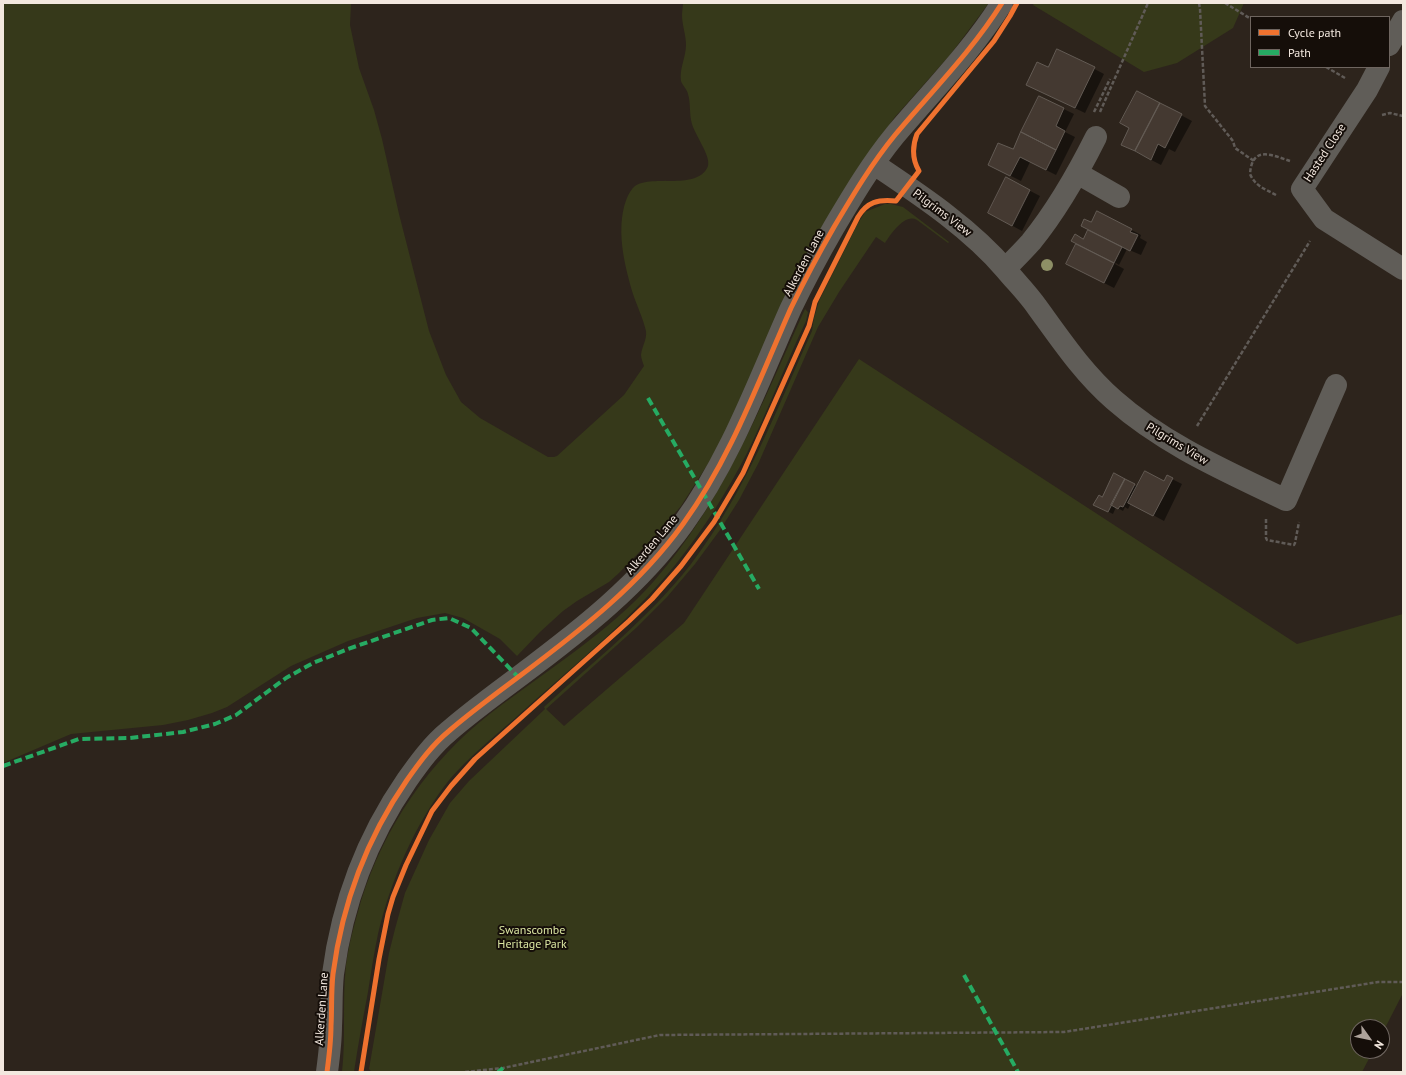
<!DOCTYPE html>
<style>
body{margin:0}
#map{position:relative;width:1406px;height:1075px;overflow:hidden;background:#2d241c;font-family:"PT Sans",sans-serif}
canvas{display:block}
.frame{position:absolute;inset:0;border:4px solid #f3e8df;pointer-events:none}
.legend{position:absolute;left:1250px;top:16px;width:140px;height:52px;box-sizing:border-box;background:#150e09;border:1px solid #6e655f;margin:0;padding:5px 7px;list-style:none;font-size:12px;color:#f3e8df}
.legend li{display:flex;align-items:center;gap:8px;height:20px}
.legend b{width:20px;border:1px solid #6e655f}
.north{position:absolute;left:1350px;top:1019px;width:40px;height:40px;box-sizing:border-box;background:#150e09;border:1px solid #6e655f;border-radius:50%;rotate:123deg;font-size:11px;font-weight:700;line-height:16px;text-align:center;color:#f3e8df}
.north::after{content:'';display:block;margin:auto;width:14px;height:18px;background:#aea39b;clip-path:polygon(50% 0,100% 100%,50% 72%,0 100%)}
</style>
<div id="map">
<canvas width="1406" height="1075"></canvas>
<div class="frame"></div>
<ul class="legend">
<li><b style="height:5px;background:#ef722f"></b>Cycle path</li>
<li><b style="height:5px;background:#26ab63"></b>Path</li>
</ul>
<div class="north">N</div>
</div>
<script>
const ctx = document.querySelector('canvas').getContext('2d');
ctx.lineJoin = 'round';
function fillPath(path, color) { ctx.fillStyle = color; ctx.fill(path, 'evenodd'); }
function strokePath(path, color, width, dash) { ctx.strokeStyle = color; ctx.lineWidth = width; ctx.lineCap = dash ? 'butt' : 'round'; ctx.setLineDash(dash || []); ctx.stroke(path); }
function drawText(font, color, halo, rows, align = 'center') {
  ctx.font = font + ' "PT Sans",sans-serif'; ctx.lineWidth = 4; ctx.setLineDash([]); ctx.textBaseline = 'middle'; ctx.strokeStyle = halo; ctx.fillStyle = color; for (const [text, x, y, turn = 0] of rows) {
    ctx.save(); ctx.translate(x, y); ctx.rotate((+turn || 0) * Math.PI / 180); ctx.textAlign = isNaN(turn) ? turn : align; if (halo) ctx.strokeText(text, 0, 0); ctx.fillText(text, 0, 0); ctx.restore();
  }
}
fillPath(new Path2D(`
 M3,3h348l-1,22 9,43 15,42 8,29 17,75 30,117 17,44 15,27 19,16 68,39h6l3,-1 67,-61 20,-29c-1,-3 -3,-8 -3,-11 1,-9 6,-15 5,-24 -3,-13 -9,-25 -13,-37 -8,-27 -16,-59 -9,-87 2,-7 5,-16 11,-21 18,-12 63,5 73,-20 3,-10 -13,-31 -16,-42 -3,-10 -1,-20 -4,-30 -1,-5 -6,-9 -7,-13 -2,-12 5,-24 5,-36 0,-10 -4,-20 -4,-30 0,-4 1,-8 1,-12h306l-39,52 -56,63 -56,89 -125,249 -32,50 -27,31 -35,36 -10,9 -32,19 -14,10 -23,21 -23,24 -17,-17 -37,-21 -18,-5 -28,5 -69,23 -57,25 -64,41 -15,6 -24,7 -25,5 -92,9 -68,29z
 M1034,3h210l-11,25 -56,35 -33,9 -111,-67z
 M885,204h6l12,3 46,35 -1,1 -31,-23c-12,-7 -26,14 -32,23l-9,-6 -37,55 -21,35 -59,135 -20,38 -19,30 -25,34 -28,33 -31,31 -90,81 18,17 120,-103 175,-264 438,285 106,-30v379l-21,41v-7h-24v24h15l-11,21 -991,-1 -2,-2 20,-116 6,-24 10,-36 24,-53 21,-37 19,-22 76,-72 -1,-2c50,-46 105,-89 147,-143 55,-73 84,-151 121,-233l2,-13 5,-17 38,-76 8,-13z
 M805,309l3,3 -2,9c-21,44 -38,89 -59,132 -20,39 -44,77 -71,111 -47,58 -108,106 -163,156 -22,19 -44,37 -63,59 -34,42 -60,103 -72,155 -4,19 -7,38 -10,58 -5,26 -10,53 -14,80h-12c4,-36 0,-71 4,-107 3,-22 9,-43 15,-64 23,-74 68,-140 130,-188 56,-43 116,-79 163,-132 69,-79 108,-177 151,-272z`), '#36391a');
fillPath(new Path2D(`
 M1058,50l46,24 -19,39 -48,-23z
 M1137,92l55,29 -17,31 -6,-3 -8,16 -29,-15 -2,-22z
 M1039,97l35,17 -9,18 10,5 -19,38 -26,-13 -9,19 -32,-16 24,-14z
 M1007,179l33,17 -18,35 -24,-13z
 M1097,212l44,23 -1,3 7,4 -6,13 -14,-6 -8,16 -3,-2 -1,1 9,5 -10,19 -47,-24 10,-20 6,-4z
 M1114,475l24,12 26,-5 8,-3 10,5 -18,37 -33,-18 -3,6 -3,-2 -2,4 -7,-4 -3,7 -14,-7z`), '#0007');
const building = new Path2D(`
 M1057,49l38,18 -20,41 -49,-23 11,-23 11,5z
 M1137,91l23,12 -25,48 -14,-6 8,-17 -9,-5z
 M1039,96l25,12 -8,18 9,5 -9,19 -35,-18z
 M1160,103l22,11 -17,34 -7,-4 -7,16 -16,-9z
 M1021,132l35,18 -10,20 -26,-13 -10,19 -22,-11 10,-22 15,6z
 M1006,177l24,13 -18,36 -24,-13z
 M1097,211l35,18 -2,3 8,3 -8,16 -49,-25 3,-7 7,3z
 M1088,230l34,17 -8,16 -43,-22 4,-7 8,5z
 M1076,244l38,19 -10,20 -38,-19z
 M1145,471l19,10 3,-6 6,3 -20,38 -25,-13z
 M1114,473l11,6 -17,33 -15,-7 6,-10 3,2z
 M1125,479l10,5 -12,23 -3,-1 -2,3 -7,-4z`);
fillPath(building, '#443931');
strokePath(building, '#635b54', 1);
strokePath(new Path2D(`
 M1199,3l1,6 5,97 28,35 2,7 19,13
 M1225,3l26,16
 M1326,67l19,11
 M1094,112l16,-33
 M1100,112l48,-109
 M1382,115l8,-2 13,3
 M1276,195c-11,-6 -21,-9 -26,-21 2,-29 22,-19 40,-13
 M1197,426l113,-185
 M1266,519v19l1,2 27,5 1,-2 4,-21
 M465,1072l38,-4 157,-33 404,-3 314,-50h25`), '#605b57', 2.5, [4, 2]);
strokePath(new Path2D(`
 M1389,45l14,-24
 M1379,67l-12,23 -65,99 22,30 79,50
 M874,164c46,31 95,63 132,106 10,12 22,24 31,37 24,33 46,66 77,93 51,45 112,71 172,100l50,-115
 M1077,173l42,24
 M1005,269c9,-9 18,-18 26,-27 26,-32 47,-69 65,-105
 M327,1072c2,-15 4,-30 4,-46 1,-17 0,-34 2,-52 9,-69 34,-136 74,-194 12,-17 25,-35 42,-49 23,-20 48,-38 72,-56 60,-45 118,-90 162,-151 48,-66 75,-142 108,-216 13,-27 28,-55 43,-81 19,-32 38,-64 61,-92 37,-44 77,-84 107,-132`), '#605d58', 22);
strokePath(new Path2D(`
 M648,398l111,191
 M3,766l76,-27 51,-1 53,-6 32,-8 21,-9 50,-37 27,-15 35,-14 84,-29 17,-2 22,10 47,49
 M964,975l54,97
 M498,1072l5,-4`), '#26ab63', 4, [8, 4]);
strokePath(new Path2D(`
 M327,1072c2,-15 4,-30 4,-46 1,-17 0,-34 2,-52 9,-69 34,-136 74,-194 12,-17 25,-35 42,-49 23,-20 48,-38 72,-56 60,-45 118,-90 162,-151 48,-66 75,-142 108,-216 13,-27 28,-55 43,-81 19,-32 38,-64 61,-92 37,-44 77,-84 107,-132
 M361,1072l18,-113 9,-45 5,-17 13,-32 26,-54 19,-25 24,-27 154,-138 23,-22 29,-33 33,-44 29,-49 66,-147 6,-24 43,-85c9,-15 20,-18 38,-16l23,-30c-7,-12 -7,-24 -2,-37l77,-93 16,-25 7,-13`), '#ef722f', 5);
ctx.fillStyle = '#8d8f66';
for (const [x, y] of [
 [1047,265]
]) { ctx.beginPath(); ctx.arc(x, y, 6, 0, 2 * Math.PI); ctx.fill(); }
drawText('12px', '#f3e8df', '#150e09', [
 ["Hasted Close",1325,153,-57],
 ["Pilgrims View",942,213,37],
 ["Alkerden Lane",804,263,-62],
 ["Pilgrims View",1177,444,31],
 ["Alkerden Lane",652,545,-50],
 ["Alkerden Lane",322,1009,-86]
]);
drawText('12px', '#dbe6a2', '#150e09', [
 ["Swanscombe",532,931],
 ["Heritage Park",532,945]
]);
</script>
